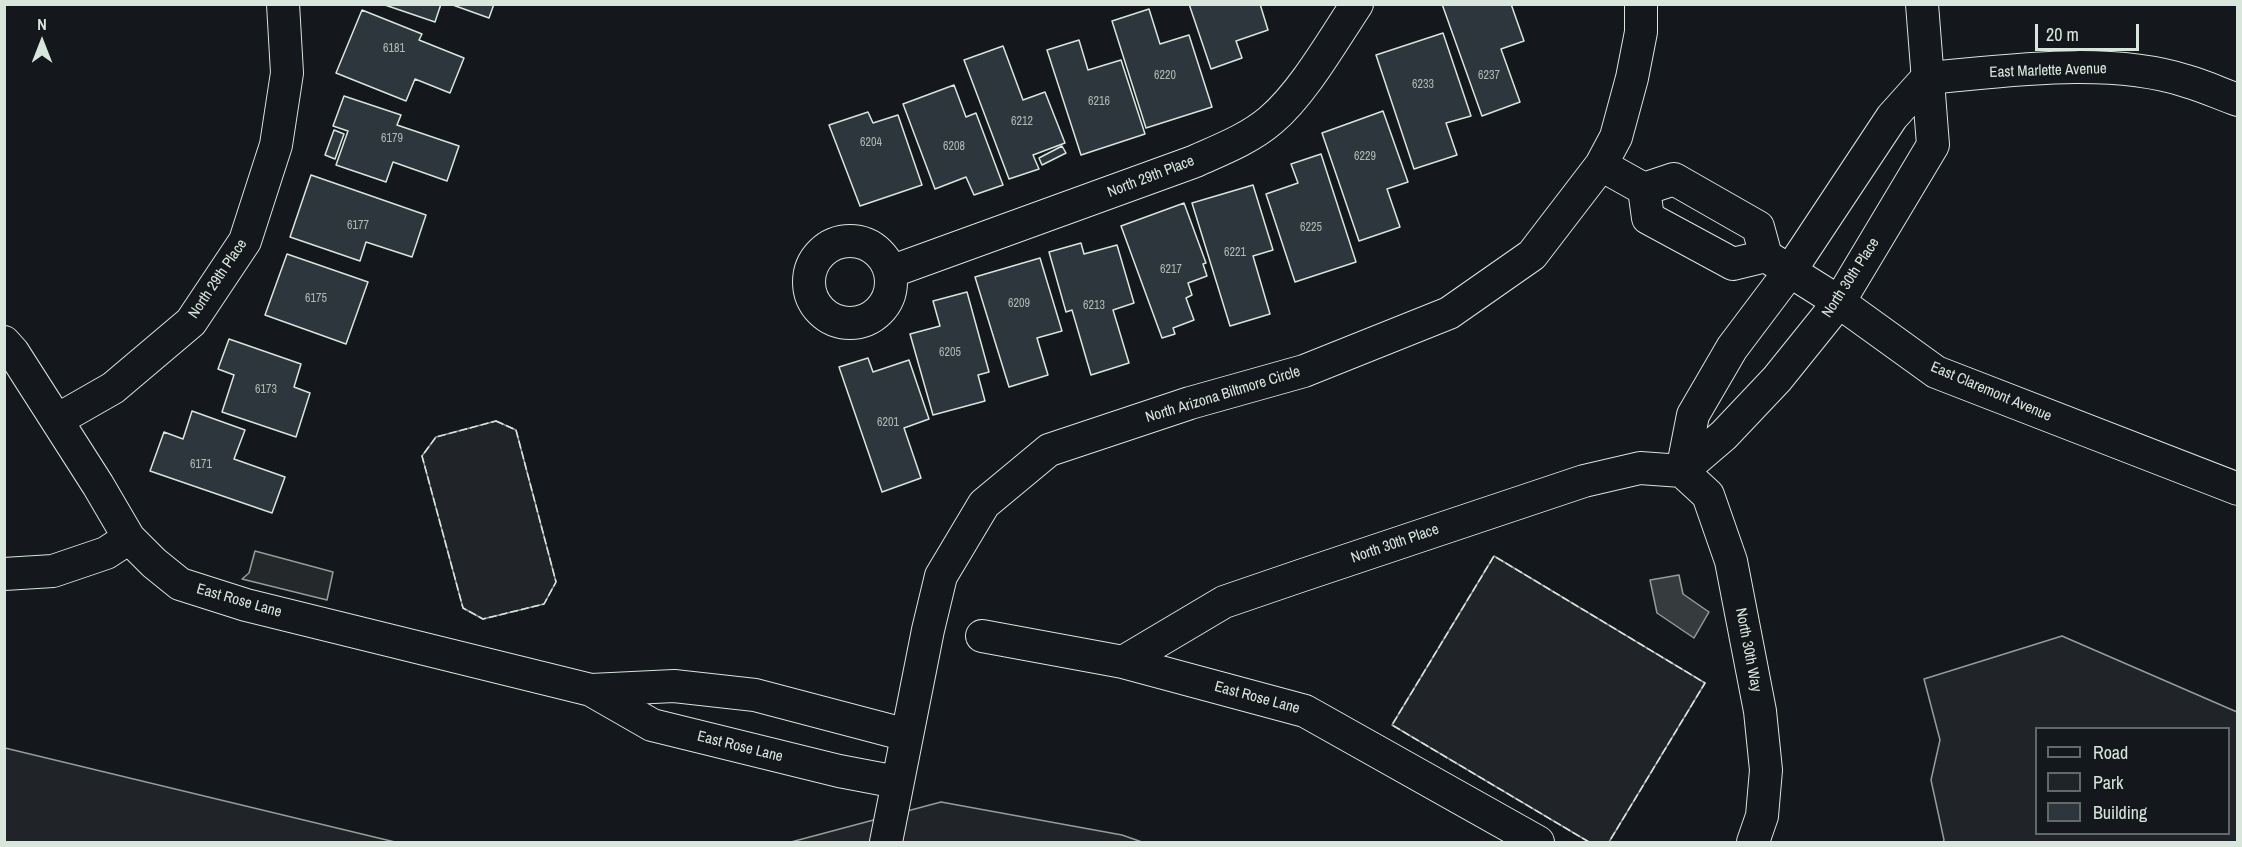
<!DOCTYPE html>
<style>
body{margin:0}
#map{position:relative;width:2242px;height:847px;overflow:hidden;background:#14181c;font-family:"Archivo Narrow",sans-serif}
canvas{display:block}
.frame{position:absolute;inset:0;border:6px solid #d8e6dc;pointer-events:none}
.legend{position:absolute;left:2035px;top:727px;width:195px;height:108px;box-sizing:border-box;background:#14181c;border:2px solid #626a69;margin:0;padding:8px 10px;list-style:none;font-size:18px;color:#d8e6dc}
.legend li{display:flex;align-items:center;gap:12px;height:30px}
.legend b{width:30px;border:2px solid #626a69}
.north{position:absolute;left:12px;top:12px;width:60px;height:60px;-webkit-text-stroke:4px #14181c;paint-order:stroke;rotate:0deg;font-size:16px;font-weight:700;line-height:24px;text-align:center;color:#d8e6dc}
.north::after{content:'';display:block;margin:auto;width:21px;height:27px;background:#d8e6dc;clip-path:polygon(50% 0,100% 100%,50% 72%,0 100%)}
.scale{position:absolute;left:2035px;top:24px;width:104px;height:27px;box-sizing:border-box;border:3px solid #d8e6dc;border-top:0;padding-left:8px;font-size:18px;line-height:21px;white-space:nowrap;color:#d8e6dc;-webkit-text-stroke:4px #14181c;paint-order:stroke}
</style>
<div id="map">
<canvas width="2242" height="847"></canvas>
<div class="frame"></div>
<ul class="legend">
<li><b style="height:8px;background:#14181c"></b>Road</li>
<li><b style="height:16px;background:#202428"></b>Park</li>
<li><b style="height:16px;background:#2c363c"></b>Building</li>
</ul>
<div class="north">N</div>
<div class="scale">20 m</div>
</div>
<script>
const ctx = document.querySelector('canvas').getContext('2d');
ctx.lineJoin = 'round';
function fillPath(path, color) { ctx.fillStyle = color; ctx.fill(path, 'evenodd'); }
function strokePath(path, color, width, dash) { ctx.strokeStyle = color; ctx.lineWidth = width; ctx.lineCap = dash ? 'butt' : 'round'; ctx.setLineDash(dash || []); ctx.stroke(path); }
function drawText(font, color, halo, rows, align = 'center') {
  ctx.font = font + ' "Archivo Narrow",sans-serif'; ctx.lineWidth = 4.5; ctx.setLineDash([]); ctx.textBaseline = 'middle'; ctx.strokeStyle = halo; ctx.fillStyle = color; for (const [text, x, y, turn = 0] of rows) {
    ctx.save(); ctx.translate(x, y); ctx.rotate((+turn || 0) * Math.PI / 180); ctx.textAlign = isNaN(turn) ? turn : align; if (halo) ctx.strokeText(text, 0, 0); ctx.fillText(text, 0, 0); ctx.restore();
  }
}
const green = new Path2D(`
 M496,421l20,9 40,152 -12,22 -61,15 -20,-11 -41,-152 14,-19z
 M1494,556l211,127 -96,159h-20l-197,-117z
 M2062,636l175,76v130h-294l1,-2 -13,-60 9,-40 -16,-61zM2036,728h192v106h-192z
 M5,748l390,94h-390z
 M941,802l181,33 20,7h-351z`);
fillPath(green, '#202428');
strokePath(green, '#939e99', 1.5);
const parking = new Path2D(`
 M255,551l78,21 -6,28 -85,-21 7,-6z`);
fillPath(parking, '#24282b');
strokePath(parking, '#939e99', 1.5);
const water = new Path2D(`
 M1679,575l4,19 26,18 -15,26 -37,-25 -7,-33z`);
fillPath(water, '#363b3e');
strokePath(water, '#939e99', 1.5);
const building = new Path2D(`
 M382,4h59l-6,18z
 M450,4h44l-5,14z
 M1189,4h71l8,26 -32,11 6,17 -31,11z
 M1442,4h69l13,37 -23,8 19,53 -38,14z
 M1149,9l11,35 29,-9 23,72 -66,21 -34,-107z
 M362,10l60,24 -3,6 45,18 -14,35 -35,-14 -9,22 -70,-28z
 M1443,33l28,83 -25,7 11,32 -43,14 -38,-114z
 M1079,40l9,30 33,-10 24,74 -64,21 -34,-105z
 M1003,46l20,54 22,-8 20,51 -32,12 6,14 -30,10 -45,-119z
 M954,85l12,32 10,-4 27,72 -29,10 -8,-18 -31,12 -32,-85z
 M344,96l57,19 -4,10 62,21 -12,35 -54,-19 -7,20 -50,-17 12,-34 -15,-5z
 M1383,111l25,71 -21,7 13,38 -41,14 -37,-108z
 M868,112l5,11 25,-8 24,70 -62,21 -31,-81z
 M334,130l10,4 -9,25 -10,-4z
 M1062,146l4,7 -24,12 -3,-7z
 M1321,154l35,108 -61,20 -29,-88 32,-11 -7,-19z
 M311,175l115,40 -14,42 -46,-15 -6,19 -70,-24z
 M1253,185l20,65 -20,6 17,58 -40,12 -38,-123z
 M1184,203l22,60 -3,1 4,12 -19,7 4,12 -6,3 8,22 -21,8 2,6 -13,4 -41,-112z
 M1081,243l3,11 33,-9 17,58 -21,7 16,53 -38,12 -19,-65 -6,2 -17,-60z
 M287,254l81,28 -22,62 -81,-29z
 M1040,258l22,73 -25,7 11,37 -39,12 -34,-110z
 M967,292l22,80 -11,3 7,26 -52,14 -23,-81 30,-8 -7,-25z
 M229,339l72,25 -7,23 16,6 -14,44 -74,-25 12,-37 -16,-6z
 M868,358l5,14 36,-12 20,59 -25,9 17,50 -39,14 -43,-125z
 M192,411l53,19 -11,29 51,18 -13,36 -122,-42 14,-39 19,7z`);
fillPath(building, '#2c363c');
strokePath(building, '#d8e6dc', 1.5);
const street = new Path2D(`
 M1927,78c80,-7 181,-22 259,3 18,5 35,13 52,19
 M1601,165l43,24 30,-10 84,48 8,29 73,46 97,70 302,117
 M1644,189l4,29 85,46 33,-8
 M809 282a41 41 0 1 1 82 0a41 41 0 1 1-82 0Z
 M890,272l303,-110c27,-12 56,-23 78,-42 32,-27 62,-80 86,-116
 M4,342l9,10 85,133 31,53 25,25 26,21 66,21 345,85 61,35 187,46 58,11
 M57,420l56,-32 78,-66 54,-81 31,-96 11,-72 -4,-69
 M1682,471l11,-56 39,-67 58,-77 102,-154 35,-39
 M1682,471l26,24 23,66 29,150 6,59 -4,46 -9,26
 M4,574l49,-3 53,-18 23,-15
 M982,636l141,26 182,49 233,131
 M1123,662l101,-60 76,-26 284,-95 56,-13 42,3 42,-36 53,-56 62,-77 94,-157 -11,-141
 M591,690l83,-4 81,9 152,40
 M886,842l42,-212 13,-54 43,-72 65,-54 141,-47 114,-32 145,-58 83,-58 69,-90 15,-28 16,-59 9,-46v-28`);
strokePath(street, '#d8e6dc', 34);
strokePath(street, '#14181c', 32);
strokePath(new Path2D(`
 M496,421l20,9 40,152 -12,22 -61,15 -20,-11 -41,-152 14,-19z
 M1589,842l-197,-117 102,-169 211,127 -96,159`), '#d8e6dc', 1.5, [8, 3]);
drawText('12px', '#adbab4', null, [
 ["6181",394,49],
 ["6220",1165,76],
 ["6237",1489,76],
 ["6233",1423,85],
 ["6216",1099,102],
 ["6212",1022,122],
 ["6179",392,139],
 ["6204",871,143],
 ["6208",954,147],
 ["6229",1365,157],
 ["6177",358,226],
 ["6225",1311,228],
 ["6221",1235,253],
 ["6217",1171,270],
 ["6175",316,299],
 ["6209",1019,304],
 ["6213",1094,306],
 ["6205",950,353],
 ["6173",266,390],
 ["6201",888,423],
 ["6171",201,465]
]);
drawText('15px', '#d8e6dc', '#14181c', [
 ["East Marlette Avenue",2048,71,-2],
 ["North 29th Place",1151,177,-21],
 ["North 30th Place",1851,278,-57],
 ["North 29th Place",218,279,-56],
 ["East Claremont Avenue",1991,392,23],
 ["North Arizona Biltmore Circle",1223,395,-17],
 ["North 30th Place",1395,544,-19],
 ["East Rose Lane",239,601,16],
 ["North 30th Way",1748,650,79],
 ["East Rose Lane",1257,698,15],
 ["East Rose Lane",740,747,14]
]);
</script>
